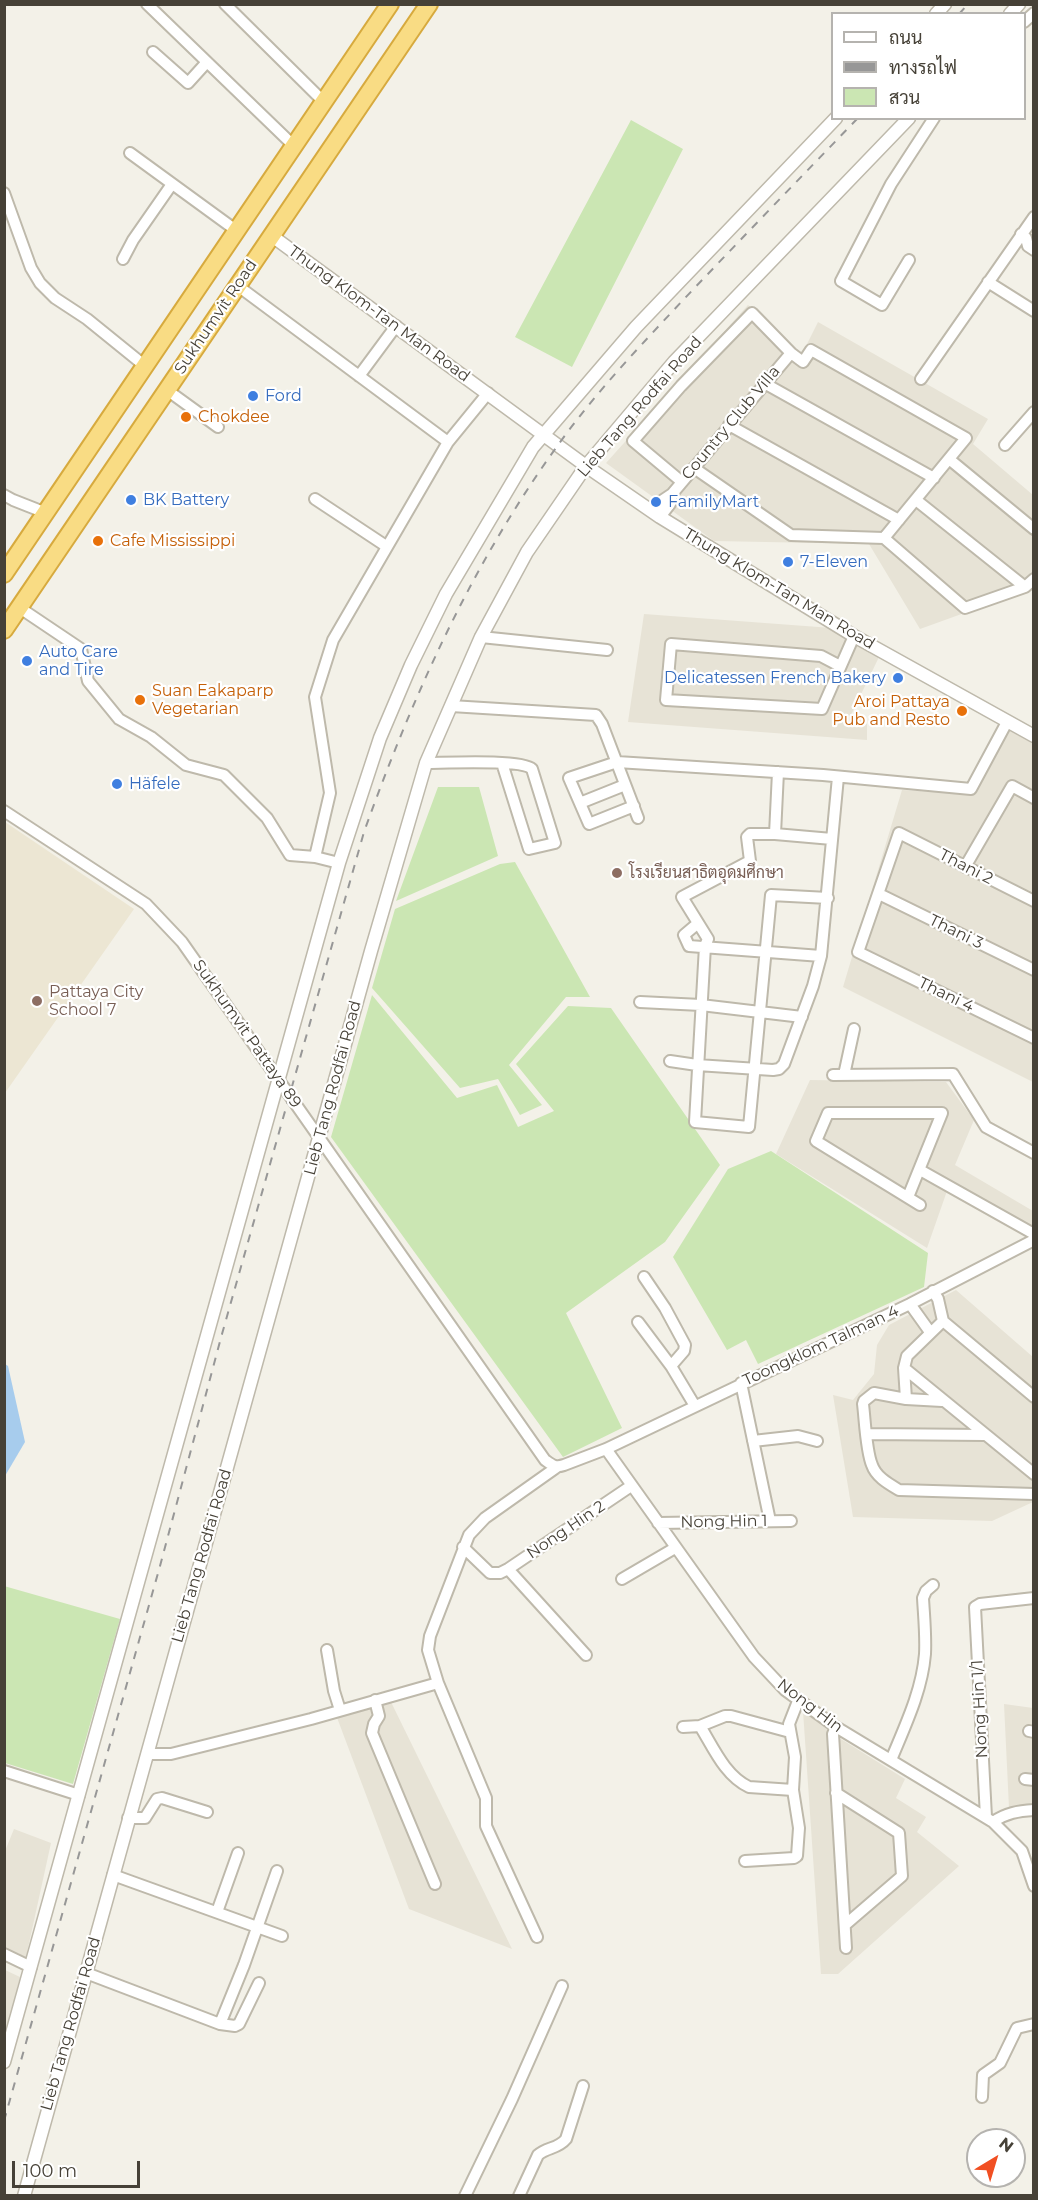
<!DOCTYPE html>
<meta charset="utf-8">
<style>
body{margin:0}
#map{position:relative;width:1038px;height:2200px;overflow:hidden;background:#f3f1e8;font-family:Montserrat,Sarabun,sans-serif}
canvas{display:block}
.frame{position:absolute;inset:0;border:6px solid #464137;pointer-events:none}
.legend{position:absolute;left:831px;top:12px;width:195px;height:108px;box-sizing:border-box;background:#fff;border:2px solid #b5b3af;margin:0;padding:8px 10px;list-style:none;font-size:18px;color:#464137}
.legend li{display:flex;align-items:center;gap:12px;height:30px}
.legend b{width:30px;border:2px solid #b5b3af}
.north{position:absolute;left:966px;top:2128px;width:60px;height:60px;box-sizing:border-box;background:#fff;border:2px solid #b5b3af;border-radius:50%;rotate:38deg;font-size:16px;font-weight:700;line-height:24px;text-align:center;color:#464137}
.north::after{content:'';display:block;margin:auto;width:21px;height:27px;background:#f14f22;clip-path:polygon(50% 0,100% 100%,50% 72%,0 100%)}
.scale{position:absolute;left:12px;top:2161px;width:128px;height:27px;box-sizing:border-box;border:3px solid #464137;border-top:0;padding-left:8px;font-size:18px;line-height:21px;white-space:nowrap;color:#464137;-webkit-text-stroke:4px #fff;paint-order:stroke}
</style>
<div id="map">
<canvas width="1038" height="2200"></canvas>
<div class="frame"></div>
<ul class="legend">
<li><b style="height:8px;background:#fff"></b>ถนน</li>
<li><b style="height:8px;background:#979797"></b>ทางรถไฟ</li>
<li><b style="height:16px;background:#cbe6b3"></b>สวน</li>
</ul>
<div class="north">N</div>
<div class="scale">100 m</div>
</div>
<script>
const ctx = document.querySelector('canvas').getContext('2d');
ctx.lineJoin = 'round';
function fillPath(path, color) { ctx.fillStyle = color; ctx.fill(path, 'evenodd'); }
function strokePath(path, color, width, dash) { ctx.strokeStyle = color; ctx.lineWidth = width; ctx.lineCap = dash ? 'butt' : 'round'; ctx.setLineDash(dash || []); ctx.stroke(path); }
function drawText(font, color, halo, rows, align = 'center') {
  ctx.font = font + ' Montserrat,Sarabun,sans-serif'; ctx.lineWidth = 4.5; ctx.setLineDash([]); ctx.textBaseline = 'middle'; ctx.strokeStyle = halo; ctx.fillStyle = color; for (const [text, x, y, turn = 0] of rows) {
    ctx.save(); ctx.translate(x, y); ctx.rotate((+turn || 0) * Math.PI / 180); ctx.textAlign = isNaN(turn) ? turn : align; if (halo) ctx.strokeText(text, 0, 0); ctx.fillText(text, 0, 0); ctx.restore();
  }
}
fillPath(new Path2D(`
 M748,305l53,51 17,-34 170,97 -15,25 60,51v90l-5,5 -108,39 -51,-85 -155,-3 -108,-78z
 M644,614l188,14 47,29 -28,58 16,9v16l-239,-18z
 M1009,730l24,14v338l-190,-95 59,-197 71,4z
 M810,1080l136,2 28,38 -19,45 78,46v20l-10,4 -76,-44 -20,57 -151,-94z
 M956,1290l77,67v145l-41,19 -139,-4 -20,-122 20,5 21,-26 3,-29 12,-20z
 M391,1702l121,247 -103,-40 -73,-194z
 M1004,1704l29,4v105h-6l-18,-5z
 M803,1711l30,23 72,45 -9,19 30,19 -9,15 42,34 -121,108h-17z
 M14,1829l37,14 -25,114 -21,-9v-97z
 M5,1970l15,7 -15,60z`), '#e7e3d6');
fillPath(new Path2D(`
 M5,822l129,87 -129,184z`), '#ece6d3');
fillPath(new Path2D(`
 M631,120l52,29 -111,218 -57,-30z
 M438,787h41l19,69 -102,45z
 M515,862l75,135h-24l-57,68 33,40 -22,10 -22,-36 -38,9 -88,-100 23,-79 105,-45z
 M372,995l85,103 40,-13 21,42 36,-16 -38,-47 52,-58 43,2 109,157 -55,77 -99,71 56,115 -59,29 -232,-320z
 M771,1151l157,102 -4,34 -166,77 -12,-24 -19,10 -54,-93 55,-88z
 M4,1586l116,33 -47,165 -68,-21z`), '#cbe6b3');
fillPath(new Path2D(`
 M5,1364l3,2 17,76 -20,34z`), '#a7cced');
const minor = new Path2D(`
 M147,4l147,142
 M225,4l99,98
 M1024,22l10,-9
 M153,52l35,31 19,-21
 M130,153l107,78
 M4,193l27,75 9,15 15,15 32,21 58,47
 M1021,234l5,4 2,8 6,4
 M123,259l10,-19 39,-56
 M909,260l-27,45 -41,-24 50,-97 43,-66
 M988,282l46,29
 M238,286l210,156
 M359,376l37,-50
 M921,379l113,-162
 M764,383l170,95
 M167,390l51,37
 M729,425l170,95
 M1005,445l29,-33
 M949,459l85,70
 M694,468l97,67 93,3 81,70 60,-21 9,-8
 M682,482l-49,-41 48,-55 71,-73 39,40 12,9 8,-12 155,88 -82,100
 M4,495l9,5 33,13
 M315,499l71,47
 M916,500l109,87
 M654,512l9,-12 9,-6 119,-141
 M660,517l10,-13 2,-10
 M20,608l61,41 7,32 31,38 32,18 35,28 38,10 43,43 23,37 25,2
 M481,637l126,13
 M840,666l-19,-10 -150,-12 -5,56 156,9 32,-73
 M451,706l145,9 6,9 36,94
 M426,763c18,0 96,-4 106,6l23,74 -26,6 -27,-86
 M580,803l45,-18
 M634,806l-45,18 -20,-46 48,-16 206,13 148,14 36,-67
 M4,811l142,93 36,38 363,518c7,5 10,8 19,5l42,-16 304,-145 124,-64
 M775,834l3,-62
 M339,863l-24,-6 15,-64 -15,-96 18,-57 115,-198 40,-49
 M965,867l47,-81 22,12
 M879,894l155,76
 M828,898l-57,-3 -22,232 -54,-5 10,-176 3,-7 -26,-42 68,-36 -3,-24 3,-3h25l57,5
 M1034,901l-135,-68 -41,119 176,86
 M697,924l-13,11 5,11 132,10
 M640,1002l61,3 101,12
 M670,1061l27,4 76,5 6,-1 5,-5 29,-78 8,-30 17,-179
 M833,1075l120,-1 33,53 48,26
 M844,1075l10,-46
 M920,1170l114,64
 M908,1197l34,-84h-114l-12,28 104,64
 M644,1277l21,31 20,37 -1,6 -13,15 24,40
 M933,1291l5,8 5,22 91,76
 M910,1304l20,28
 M638,1322l33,44
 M904,1368l130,106
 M741,1383l29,138
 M906,1399l-2,-31 3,-12 36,-35
 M942,1401l-36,-2 -32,-6 -10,8 -1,3c2,16 3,47 9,61 4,12 17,19 27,25l135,4
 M867,1434l118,1
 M753,1441l45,-5 19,5
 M606,1449l148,208 31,33 51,37 157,95 29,29 12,35
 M658,1523l133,-2
 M463,1547l27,26h10l8,-4 123,-83
 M508,1569l78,86
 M622,1579l53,-31
 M327,1650l7,41 6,19
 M375,1700l4,16 -5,8 -2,9 63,151
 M700,1726c13,21 25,50 49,61l44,3
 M683,1727l17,-1 25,-10h6l59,16
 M836,1727l-3,7 13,214
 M1029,1731l5,1
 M147,1754h24l140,-35 127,-36
 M891,1760c14,-34 31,-69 34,-106 1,-19 -1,-38 -2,-56l3,-7 7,-6
 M4,1771l75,24
 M1025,1779l9,1
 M836,1793l63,40 3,43 -57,49
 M986,1817l-11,-210 5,-3 54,-6
 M128,1818h17l12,-19 5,-1 45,14
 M993,1822c13,-9 25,-11 41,-12
 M745,1861l49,-3 3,-2 2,-28 -6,-38 2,-33 -6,-33 9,-23
 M113,1875l169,61
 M217,1912l21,-59
 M537,1937l-51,-111v-28l-48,-115 -10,-33 2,-14 39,-101 16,-17 72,-51
 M4,1954l27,13
 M86,1973l134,51 15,2 4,-2 20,-41
 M220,2024l24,-59 33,-94
 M982,2097l1,-22 17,-12 17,-35 17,-4
 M465,2196l47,-97 50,-113
 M519,2196l19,-41c9,-8 20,-6 28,-16l17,-53`);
const tertiary = new Path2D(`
 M936,14l9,-10
 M1010,14l9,-10
 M272,236l314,230 74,51 194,119 180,100
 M4,2062l335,-1199 41,-125 31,-73 35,-71 87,-147 103,-120 200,-209
 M24,2196l347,-1245 55,-188 55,-126 46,-85 59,-86 88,-104 235,-244`);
const trunk = new Path2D(`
 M4,574l386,-570
 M4,630l425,-626`);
strokePath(minor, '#beb9ab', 14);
strokePath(tertiary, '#beb9ab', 15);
strokePath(trunk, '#d7aa3e', 20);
strokePath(minor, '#fff', 10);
strokePath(tertiary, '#fff', 12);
strokePath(trunk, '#f9dc84', 16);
strokePath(new Path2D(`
 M959,14l9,-10
 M4,2121l156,-555 62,-232 142,-502c49,-137 108,-268 194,-387 38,-53 83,-100 127,-147 57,-60 115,-120 173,-180`), '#979797', 2, [8, 8]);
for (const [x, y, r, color] of [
 [253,396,6,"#3f7fe0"],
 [186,417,6,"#e8710a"],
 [131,500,6,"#3f7fe0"],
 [656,502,6,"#3f7fe0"],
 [98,541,6,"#e8710a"],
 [788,562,6,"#3f7fe0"],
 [27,661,6,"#3f7fe0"],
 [898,678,6,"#3f7fe0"],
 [140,700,6,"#e8710a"],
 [962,711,6,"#e8710a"],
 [117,784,6,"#3f7fe0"],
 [617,873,6,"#8d6e63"],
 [37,1001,6,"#8d6e63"]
]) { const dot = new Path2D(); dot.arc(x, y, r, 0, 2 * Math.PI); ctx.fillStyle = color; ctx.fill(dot); strokePath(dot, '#fff', 2); }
drawText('16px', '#464137', '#fff', [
 ["Thung Klom-Tan Man Road",379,314,36],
 ["Sukhumvit Road",216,317,-56],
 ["Lieb Tang Rodfai Road",640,407,-49],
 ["Country Club Villa",731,423,-50],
 ["Thung Klom-Tan Man Road",779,589,31],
 ["Thani 2",966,867,27],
 ["Thani 3",956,932,26],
 ["Thani 4",946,995,26],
 ["Sukhumvit Pattaya 89",247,1034,55],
 ["Lieb Tang Rodfai Road",333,1088,-75],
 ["Toongklom Talman 4",821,1346,-25],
 ["Nong Hin 1",724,1522,-1],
 ["Nong Hin 2",566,1530,-34],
 ["Lieb Tang Rodfai Road",202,1556,-74],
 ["Nong Hin",810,1706,37],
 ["Nong Hin 1/1",980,1709,-93],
 ["Lieb Tang Rodfai Road",71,2024,-74]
]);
drawText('16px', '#366cbe', '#fff', [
 ["Ford",265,396],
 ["BK Battery",143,500],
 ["FamilyMart",668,502],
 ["7-Eleven",800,562],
 ["Auto Care",39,652],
 ["and Tire",39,670],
 ["Delicatessen French Bakery",886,678,"right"],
 ["Häfele",129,784]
], 'left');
drawText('16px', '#c56008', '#fff', [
 ["Chokdee",198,417],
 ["Cafe Mississippi",110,541],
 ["Suan Eakaparp",152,691],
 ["Vegetarian",152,709],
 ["Aroi Pattaya",950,702,"right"],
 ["Pub and Resto",950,720,"right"]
], 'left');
drawText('16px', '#785e54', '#fff', [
 ["โรงเรียนสาธิตอุดมศึกษา",629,873],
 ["Pattaya City",49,992],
 ["School 7",49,1010]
], 'left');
</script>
